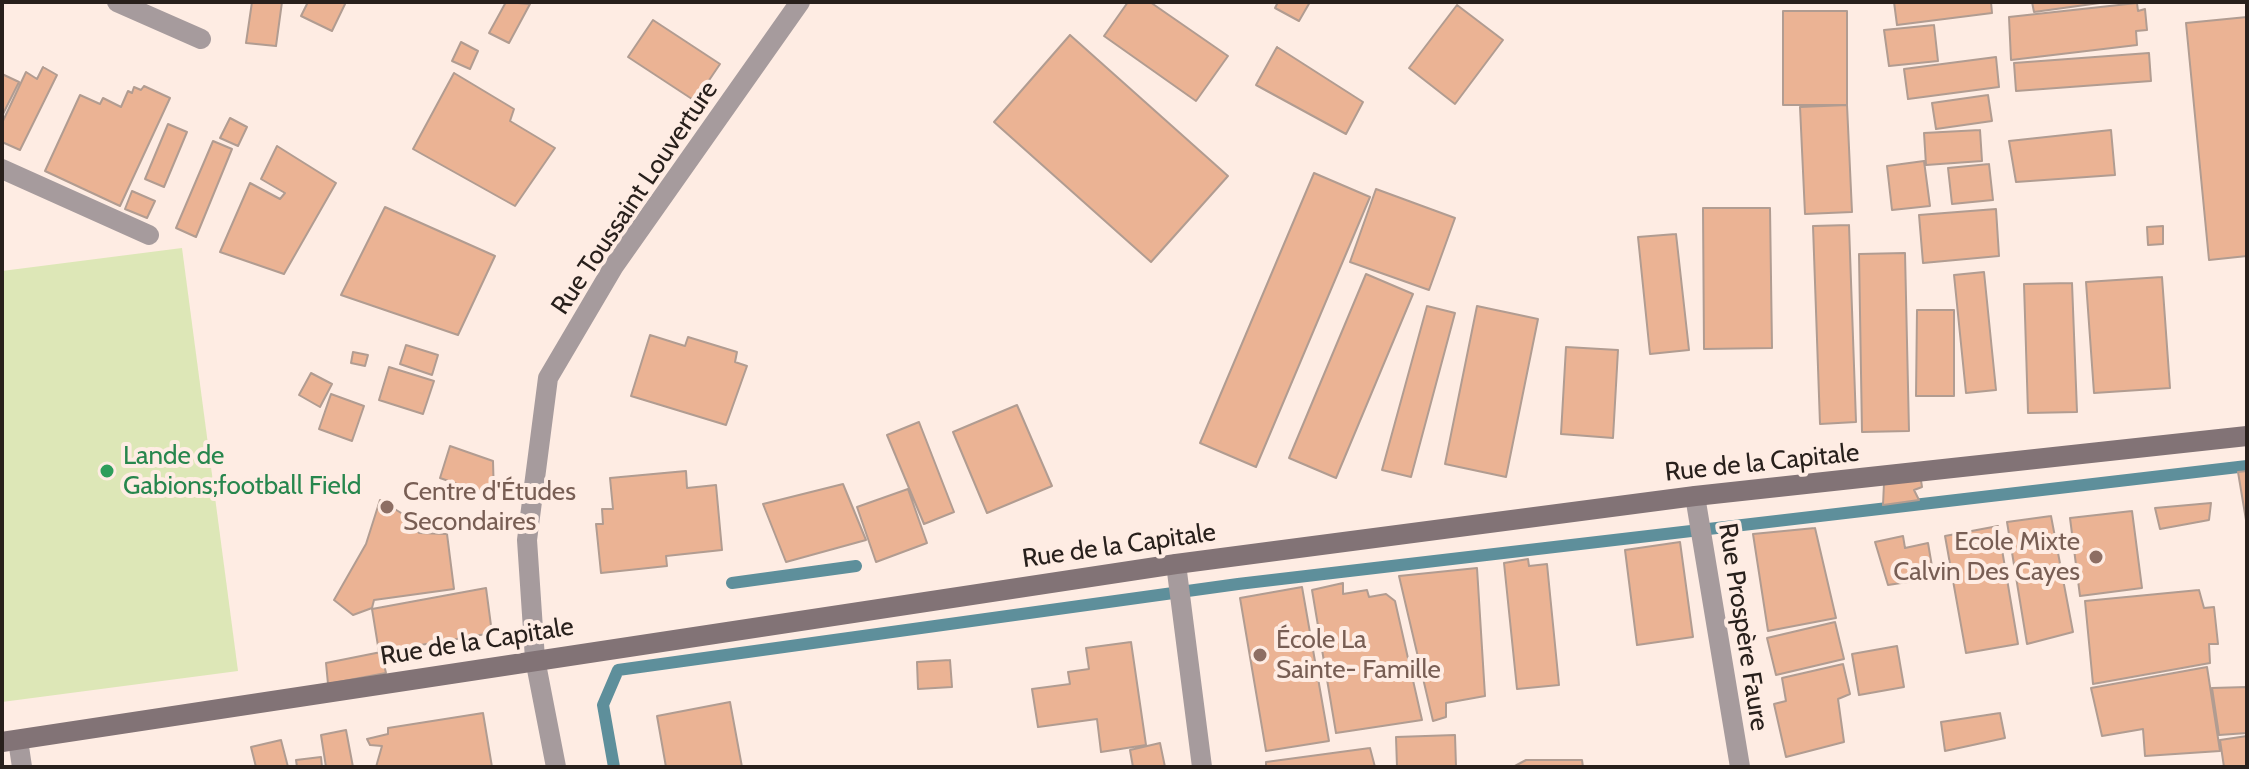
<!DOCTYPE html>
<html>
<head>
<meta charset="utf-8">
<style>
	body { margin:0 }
	#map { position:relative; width:2249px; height:769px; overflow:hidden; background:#feece3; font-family:Cabin,sans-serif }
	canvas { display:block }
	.frame { position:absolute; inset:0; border:4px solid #28201c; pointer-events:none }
</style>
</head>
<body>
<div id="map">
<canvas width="2249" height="769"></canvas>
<div class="frame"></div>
</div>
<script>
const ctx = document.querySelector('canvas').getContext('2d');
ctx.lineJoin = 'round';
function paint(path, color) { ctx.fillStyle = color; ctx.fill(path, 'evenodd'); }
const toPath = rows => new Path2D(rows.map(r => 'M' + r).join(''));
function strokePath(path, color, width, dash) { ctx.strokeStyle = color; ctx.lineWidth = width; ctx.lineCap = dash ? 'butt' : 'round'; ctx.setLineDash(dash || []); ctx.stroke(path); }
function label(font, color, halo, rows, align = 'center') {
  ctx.font = font + ' Cabin,sans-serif'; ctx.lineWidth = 8; ctx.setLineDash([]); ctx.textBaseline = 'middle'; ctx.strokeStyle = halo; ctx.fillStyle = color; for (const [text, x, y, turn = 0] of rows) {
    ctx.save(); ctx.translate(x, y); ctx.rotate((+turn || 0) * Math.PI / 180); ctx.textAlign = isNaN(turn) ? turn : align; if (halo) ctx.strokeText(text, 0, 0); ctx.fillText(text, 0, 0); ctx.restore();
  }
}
paint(toPath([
	[182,248,238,671,2,702,2,271]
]), '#dde7b7');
strokePath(toPath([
	[732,583,856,566],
	[614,767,603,705,618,670,1238,584,2247,466]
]), '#5e8f9b', 12);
const building = toPath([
	[252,2,282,2,276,46,246,43,252,2],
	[308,2,346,2,332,31,301,16,308,2],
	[506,2,530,4,509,43,489,33,506,2],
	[1128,2,1150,2,1228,56,1196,101,1104,36,1128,2],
	[1278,2,1310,2,1299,21,1275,8,1278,2],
	[1894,2,1991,2,1992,13,1897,25,1894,2],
	[2032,2,2107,2,2034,12,2032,2],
	[2137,3,2138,11,2145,9,2147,30,2136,31,2137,45,2011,60,2009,17,2137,3],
	[1457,5,1503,40,1455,104,1409,68,1457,5],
	[1783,11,1847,11,1847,105,1783,105,1783,11],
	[2247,17,2247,256,2209,260,2186,23,2247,17],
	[653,20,720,64,695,101,628,57,653,20],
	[1934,25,1938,61,1889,66,1884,30,1934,25],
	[1070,35,1228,176,1151,262,994,122,1070,35],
	[461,42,478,51,470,69,452,61,461,42],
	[1277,47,1363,102,1346,134,1256,85,1277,47],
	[2149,53,2151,81,2016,91,2014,63,2149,53],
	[1996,57,1999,87,1908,99,1904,69,1996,57],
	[43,67,57,75,20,150,2,142,2,123,26,72,37,79,43,67],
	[454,73,514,109,510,121,555,148,515,206,413,149,454,73],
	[2,74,19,82,2,116,2,74],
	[144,86,170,98,120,206,45,171,80,95,100,104,103,98,121,107,128,91,132,93,134,87,141,90,144,86],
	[1988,95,1992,121,1936,129,1932,103,1988,95],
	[1847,105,1852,212,1805,214,1800,107,1847,105],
	[230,118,247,127,238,146,220,138,230,118],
	[168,124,187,132,164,187,145,179,168,124],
	[1980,130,1982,161,1926,165,1924,133,1980,130],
	[2111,130,2115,175,2016,182,2009,141,2111,130],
	[213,141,232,149,196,237,176,228,213,141],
	[277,146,336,183,284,274,220,252,250,183,280,199,285,193,261,179,277,146],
	[1924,161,1930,206,1892,210,1887,166,1924,161],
	[1989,164,1993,200,1952,204,1948,168,1989,164],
	[1314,173,1370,197,1256,467,1200,443,1314,173],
	[1376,189,1455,218,1429,290,1350,262,1376,189],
	[132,191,155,201,147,218,125,209,132,191],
	[385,207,495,256,458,335,341,295,385,207],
	[1703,208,1770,208,1772,348,1704,349,1703,208],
	[1996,209,1999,256,1923,263,1919,215,1996,209],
	[1849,225,1856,422,1820,424,1813,226,1849,225],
	[2163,226,2163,244,2148,245,2147,227,2163,226],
	[1676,234,1689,350,1650,354,1638,237,1676,234],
	[1905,253,1909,431,1862,432,1859,254,1905,253],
	[1984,272,1996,390,1966,393,1954,275,1984,272],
	[1366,274,1413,294,1336,478,1289,458,1366,274],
	[2162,277,2170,388,2094,393,2086,282,2162,277],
	[2072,283,2077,412,2028,413,2024,284,2072,283],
	[1427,306,1455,313,1411,477,1382,470,1427,306],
	[1477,306,1538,319,1506,477,1445,464,1477,306],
	[1917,310,1954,310,1954,396,1916,396,1917,310],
	[650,335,685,346,688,337,737,352,735,362,747,366,726,425,631,396,650,335],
	[406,345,438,355,432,375,400,364,406,345],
	[1566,347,1618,350,1613,438,1561,434,1566,347],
	[353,352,368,355,365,366,351,363,353,352],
	[389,367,434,381,423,414,379,400,389,367],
	[311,373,332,384,320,407,299,395,311,373],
	[331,394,364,406,352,441,319,429,331,394],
	[1017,405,1052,486,987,513,953,432,1017,405],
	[919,422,954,512,924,524,887,435,919,422],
	[450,446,493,461,494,497,440,478,450,446],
	[686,471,687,488,716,485,722,550,666,556,667,566,601,573,596,524,603,524,602,509,613,509,610,478,686,471],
	[2247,471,2247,526,2238,472,2247,471],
	[1920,474,1922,487,1914,490,1919,500,1883,505,1884,483,1920,474],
	[843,484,866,540,786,562,763,504,843,484],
	[908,489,927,543,876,562,857,507,908,489],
	[380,500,406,516,419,533,447,534,454,589,374,600,372,608,353,615,334,600,366,544,380,500],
	[2211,503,2209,520,2160,529,2155,508,2211,503],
	[2132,511,2142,588,2080,596,2070,518,2132,511],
	[2051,516,2073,632,2027,644,2007,522,2051,516],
	[1998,526,2018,644,1966,653,1945,536,1998,526],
	[1815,528,1836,618,1768,631,1753,534,1815,528],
	[1903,536,1905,548,1928,543,1934,578,1888,585,1875,542,1903,536],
	[1680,542,1693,637,1637,645,1625,550,1680,542],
	[1528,559,1529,566,1547,564,1559,685,1517,689,1504,563,1528,559],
	[1477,568,1485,696,1446,703,1446,717,1433,721,1399,576,1477,568],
	[1343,583,1343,594,1367,590,1369,597,1386,594,1395,601,1422,720,1336,733,1312,590,1343,583],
	[1302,587,1329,741,1266,751,1240,598,1302,587],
	[486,588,492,633,379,652,372,609,486,588],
	[2199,590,2204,608,2214,607,2218,644,2209,644,2210,663,2093,684,2085,601,2199,590],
	[1835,622,1844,659,1776,675,1767,638,1835,622],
	[1131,642,1146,745,1101,752,1097,719,1038,727,1032,689,1070,684,1068,672,1089,669,1086,648,1131,642],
	[1897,646,1904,687,1859,695,1852,654,1897,646],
	[381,652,386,673,328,684,326,663,381,652],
	[950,660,952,687,918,689,917,662,950,660],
	[1843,664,1850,694,1838,699,1844,742,1786,757,1774,704,1786,701,1782,678,1843,664],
	[2207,667,2220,751,2145,756,2143,729,2102,736,2091,688,2207,667],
	[2247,687,2247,733,2219,735,2212,688,2247,687],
	[730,702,742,767,666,767,657,716,730,702],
	[483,713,492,767,376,767,382,746,370,745,367,739,388,734,388,728,483,713],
	[2000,713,2005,738,1945,751,1941,722,2000,713],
	[346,730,353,767,326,767,321,735,346,730],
	[1455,735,1456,767,1397,767,1396,737,1455,735],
	[2247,736,2247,766,2224,767,2220,740,2247,736],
	[281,740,288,767,256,767,251,747,281,740],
	[1160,743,1165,767,1133,767,1130,750,1160,743],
	[1370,748,1375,767,1266,767,1266,762,1370,748],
	[321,757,322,767,297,767,296,760,321,757],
	[1526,760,1582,760,1583,767,1513,767,1526,760]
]);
paint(building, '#ebb394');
strokePath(building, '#b19c91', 2);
strokePath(toPath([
	[117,2,201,39],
	[2,169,149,235],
	[1695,496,1740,767],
	[1176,564,1202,767],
	[18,740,22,767],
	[556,767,535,659,527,540,548,378,614,266,800,2]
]), '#a69b9d', 20);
strokePath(toPath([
	[2,742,1176,564,1695,496,2247,436]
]), '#827376', 20);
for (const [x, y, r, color] of [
	[107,471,8,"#2e9e5b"],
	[387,507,8,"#8d6e63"],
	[2096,557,8,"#8d6e63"],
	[1260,655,8,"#8d6e63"]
]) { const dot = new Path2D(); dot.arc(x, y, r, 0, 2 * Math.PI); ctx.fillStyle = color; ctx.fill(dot); strokePath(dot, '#feece3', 3); }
label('26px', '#28201c', '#feece3', [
	["Rue Toussaint Louverture",635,198,-56],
	["Rue de la Capitale",1762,463,-6],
	["Rue de la Capitale",1119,546,-8],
	["Rue Prospère Faure",1743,627,81],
	["Rue de la Capitale",477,642,-9]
]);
label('26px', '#27864d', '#feece3', [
	["Lande de",123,456],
	["Gabions;football Field",123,486]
], 'left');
label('26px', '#785e54', '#feece3', [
	["Centre d'Études",403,492],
	["Secondaires",403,522],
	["Ecole Mixte",2080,542,"right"],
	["Calvin Des Cayes",2080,572,"right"],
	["École La",1276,640],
	["Sainte- Famille",1276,670]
], 'left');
</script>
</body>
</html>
